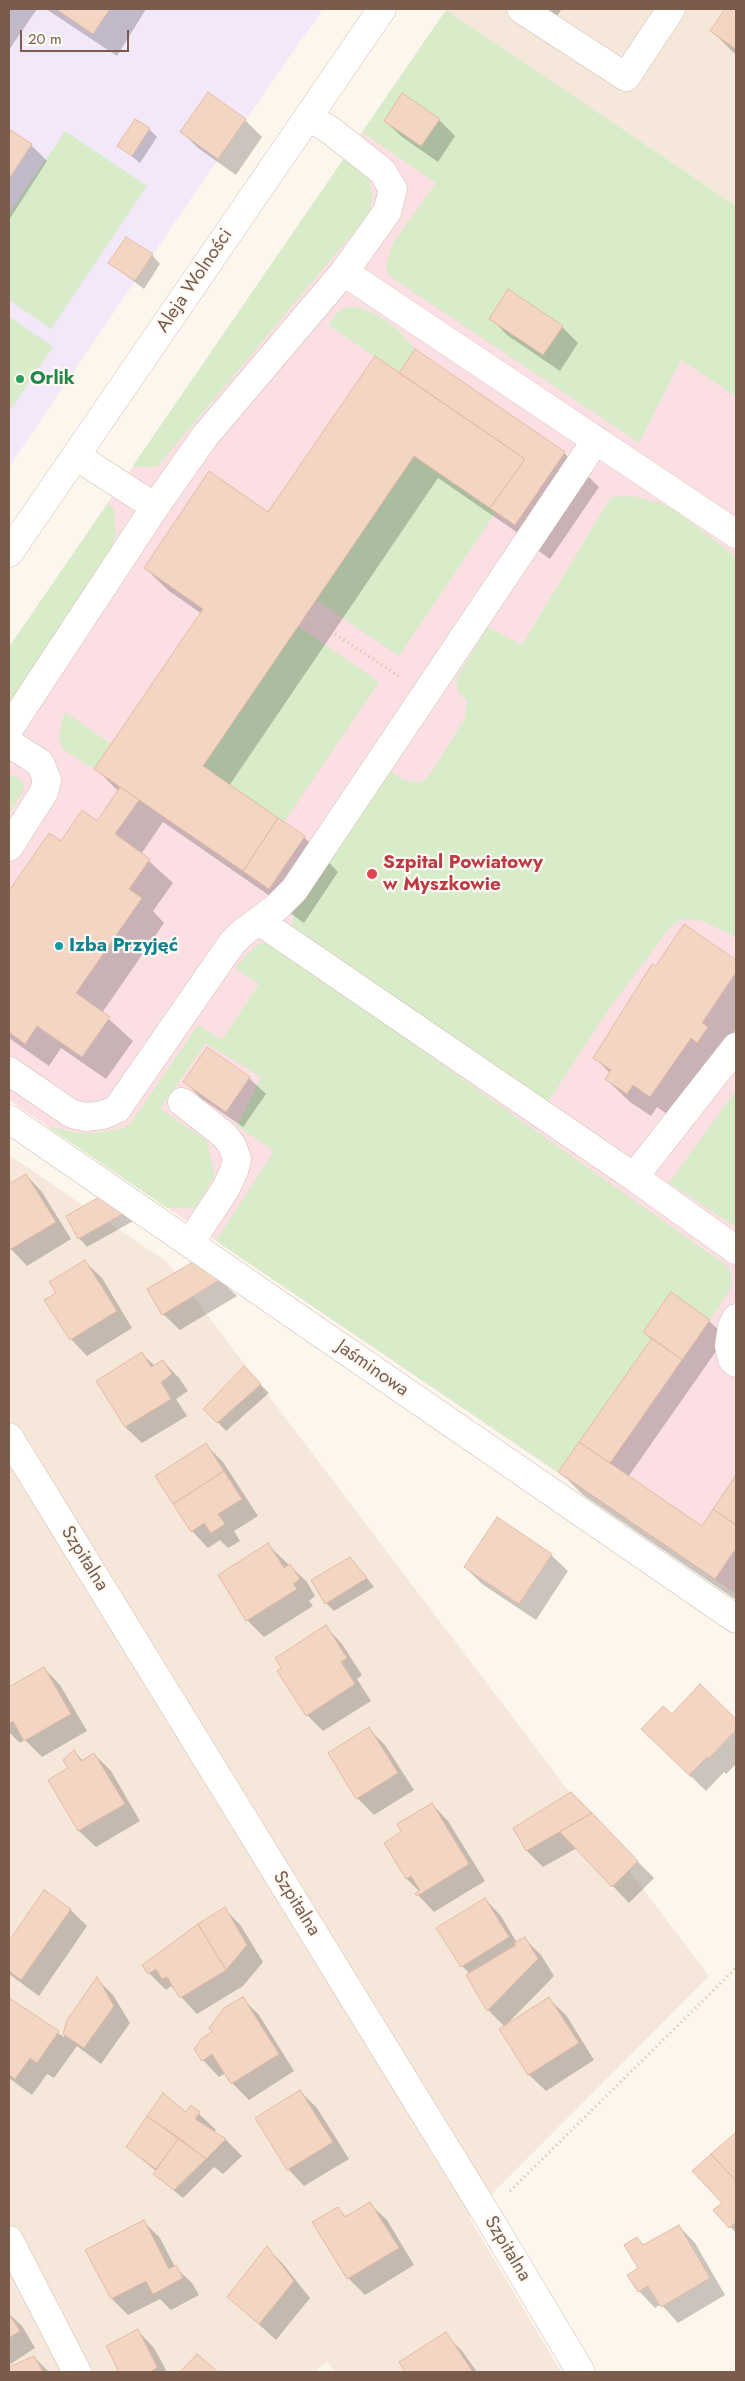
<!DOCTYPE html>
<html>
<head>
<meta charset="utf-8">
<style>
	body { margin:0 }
	#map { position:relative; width:745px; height:2381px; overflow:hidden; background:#fdf6ec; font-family:Jost,sans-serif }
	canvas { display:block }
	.frame { position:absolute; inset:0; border:10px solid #7a5c4d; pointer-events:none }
	.scale { position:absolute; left:20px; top:30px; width:109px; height:22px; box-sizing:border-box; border:2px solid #7a5c4d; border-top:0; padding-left:6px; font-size:15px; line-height:18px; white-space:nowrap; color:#7a5c4d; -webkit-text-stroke:4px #fffaf3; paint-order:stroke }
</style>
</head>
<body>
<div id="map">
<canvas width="745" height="2381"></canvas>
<div class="frame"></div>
<div class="scale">20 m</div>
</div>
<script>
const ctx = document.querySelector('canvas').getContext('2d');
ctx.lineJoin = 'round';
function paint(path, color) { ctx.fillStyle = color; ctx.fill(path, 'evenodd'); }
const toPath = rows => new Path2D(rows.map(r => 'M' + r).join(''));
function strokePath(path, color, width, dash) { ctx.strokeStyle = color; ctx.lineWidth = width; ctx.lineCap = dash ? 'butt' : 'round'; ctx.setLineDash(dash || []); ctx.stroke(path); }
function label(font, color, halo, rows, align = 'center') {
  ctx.font = font + ' Jost,sans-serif'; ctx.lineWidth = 4.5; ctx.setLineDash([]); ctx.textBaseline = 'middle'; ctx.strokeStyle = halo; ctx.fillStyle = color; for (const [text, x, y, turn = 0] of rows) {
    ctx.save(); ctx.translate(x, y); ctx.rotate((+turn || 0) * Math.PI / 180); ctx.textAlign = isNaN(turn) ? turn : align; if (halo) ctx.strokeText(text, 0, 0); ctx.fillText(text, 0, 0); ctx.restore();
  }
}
paint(toPath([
	[447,9,736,9,736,206,446,10],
	[9,1155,167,1262,709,1976,469,2217,561,2372,335,2372,327,2361,315,2372,9,2372]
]), '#f5e8da');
paint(toPath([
	[9,9,323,9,246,119,208,92,180,132,218,159,153,254,126,237,108,263,135,281,9,467]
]), '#f3e8fa');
paint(toPath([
	[446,10,736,206,736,1594,9,1100,9,647]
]), '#fbdfe3');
paint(toPath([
	[446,10,736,206,736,396,681,360,639,443,394,279,387,271,387,263,393,243,436,183,362,132],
	[65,131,147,186,51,329,9,300,9,214],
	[347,154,361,168,369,180,372,197,369,214,157,467,132,467],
	[349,307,362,308,381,317,398,330,415,349,399,373,328,325,338,312],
	[9,316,53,347,9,412],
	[414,456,496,512,399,656,316,600],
	[633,496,660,503,676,511,736,557,736,937,703,921,683,919,671,926,609,1009,546,1105,295,933,292,924,294,912,390,770,403,780,421,783,431,773,465,718,467,700,458,693,456,679,488,627,522,645,611,497],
	[108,503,114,510,116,532,111,550,9,704,9,647],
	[298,626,379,682,284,822,203,766],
	[65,712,111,744,94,769,63,749,59,738,61,725],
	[10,775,18,777,23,782,24,789,9,814],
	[263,943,273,945,727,1266,732,1275,732,1286,710,1320,671,1292,643,1332,652,1338,558,1472,216,1241,274,1151,237,1126,261,1077,206,1043,160,1109,207,1141,215,1175,195,1208,167,1208,47,1126,78,1133,97,1133,125,1128,133,1120,198,1025,222,1040,259,984,235,968,254,947],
	[736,1090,736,1227,669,1183]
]), '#d8ecc9');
paint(toPath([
	[9,9,37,9,9,50],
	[46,9,146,9,117,56],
	[546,9,562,9,557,16],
	[726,9,736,9,736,55,712,31],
	[208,94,245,120,262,137,236,175,198,148,182,132],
	[439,120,455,136,438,162,402,137,385,121],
	[149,129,157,137,140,163,119,146],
	[9,130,31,145,47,161,9,220],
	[152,255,160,264,144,289,110,263],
	[491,318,562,327,578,343,560,371,507,335],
	[400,375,564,453,599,487,550,559,526,542,515,531,438,478,229,786,304,837,338,872,304,923,279,905,267,894,163,822,141,854,173,883,153,911,164,923,102,1013,133,1041,106,1079,61,1048,49,1066,9,1038,9,894,50,834,61,842,97,823,119,792,96,769,202,614,169,591,145,568,269,514],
	[685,926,736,962,736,1029,674,1119,657,1107,651,1116,630,1102,606,1079,610,1073,594,1057],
	[249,1078,266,1094,243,1127,201,1098,185,1082],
	[26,1175,42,1192,71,1239,27,1266,9,1247,9,1186],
	[103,1197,135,1220,87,1247,79,1238],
	[85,1262,102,1278,132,1328,87,1356,71,1339,58,1293],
	[195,1262,220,1280,237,1296,180,1330,163,1314],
	[709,1321,726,1337,628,1477,702,1527,736,1477,736,1600,583,1495,560,1472,652,1340,644,1332],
	[142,1354,155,1366,163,1361,179,1378,188,1391,176,1399,187,1416,142,1443,125,1427],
	[244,1368,269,1393,226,1431,205,1409],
	[206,1445,223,1462,258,1516,234,1531,240,1541,228,1548,220,1540,208,1548,192,1531],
	[268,1545,307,1582,315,1596,309,1601,313,1606,264,1637,247,1620],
	[551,1555,568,1571,536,1620,482,1584,465,1567],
	[358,1567,374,1587,334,1611,326,1603],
	[326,1627,342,1644,362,1675,357,1679,371,1701,323,1731,307,1715],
	[44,1668,60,1685,87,1731,42,1757,25,1740,20,1743,9,1732,9,1689],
	[701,1686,736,1721,736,1764,726,1774,724,1772,706,1791,659,1745,672,1716],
	[369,1729,385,1745,414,1790,374,1815,357,1798],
	[74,1751,83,1761,94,1754,111,1771,140,1821,96,1847,79,1831,50,1780,70,1769],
	[571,1794,654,1878,629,1903,577,1848,543,1867,527,1851,514,1828],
	[432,1804,448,1821,485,1881,434,1912,418,1895,420,1892,407,1879,385,1843,403,1832],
	[44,1892,70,1909,87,1926,39,1996,9,1974,9,1943],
	[485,1899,501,1916,517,1943,524,1938,541,1955,554,1976,507,2024,549,1999,566,2015,594,2060,546,2091,529,2075,500,2029,505,2027,488,2010,467,1976,470,1974,462,1966],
	[225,1909,241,1926,263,1962,243,1986,197,2014,171,1986,166,1990,149,1973],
	[97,1979,113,1995,130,2023,101,2064,77,2046,54,2078,47,2074,32,2095,9,2078,9,2001,64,2037,68,2020],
	[242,1998,259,2015,294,2071,249,2100,232,2083,226,2073,219,2077,203,2060,214,2032],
	[300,2091,317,2108,349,2159,304,2186,288,2169],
	[192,2107,216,2130,214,2132,226,2140,242,2156,223,2174,214,2167,183,2198,154,2174,156,2171,127,2147,186,2114],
	[735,2134,736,2136,736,2233,715,2211,723,2203],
	[370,2204,387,2220,414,2265,365,2295,348,2278,314,2222,338,2208,347,2218],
	[144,2222,160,2238,175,2267,192,2283,199,2295,171,2310,160,2299,128,2315,112,2299,86,2251],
	[679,2226,695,2243,725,2295,678,2323,661,2304,655,2308,639,2291,640,2268,636,2238,644,2246],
	[267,2248,283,2264,310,2298,276,2340,229,2297],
	[9,2314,22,2326,35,2348,9,2365],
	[138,2331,154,2348,167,2372,121,2372,108,2347],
	[445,2334,462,2351,477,2372,407,2372,400,2362],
	[34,2357,49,2372,9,2372,9,2370]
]), '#0003');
const building = toPath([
	[56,9,110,9,93,34,56,9],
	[725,9,736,9,736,49,710,31,725,9],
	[208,92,246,119,218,159,180,132,208,92],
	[402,93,440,119,421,146,384,121,402,93],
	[135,119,150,128,132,156,117,146,135,119],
	[9,129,32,144,9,179,9,129],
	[126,237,153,254,135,281,108,263,126,237],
	[508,289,563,326,543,355,489,319,508,289],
	[415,349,565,452,515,525,490,508,525,459,399,373,415,349],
	[375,356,525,459,490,508,414,456,203,766,278,818,243,871,94,769,203,609,144,568,209,471,268,512,375,356],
	[120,787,139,800,115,834,150,859,129,889,142,898,76,993,110,1017,82,1057,37,1026,25,1044,9,1032,9,891,49,833,61,841,82,810,97,821,120,787],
	[278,818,305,836,269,889,243,871,278,818],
	[684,924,736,960,736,972,702,1023,708,1027,697,1043,691,1038,650,1097,633,1085,627,1094,605,1079,611,1070,593,1058,652,964,656,966,684,924],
	[207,1047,250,1077,226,1112,183,1082,207,1047],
	[26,1174,56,1222,9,1250,9,1184,26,1174],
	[103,1195,128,1211,78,1239,66,1216,103,1195],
	[85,1260,117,1311,70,1340,44,1300,56,1293,49,1282,85,1260],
	[195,1261,221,1279,162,1315,147,1289,195,1261],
	[671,1292,710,1320,682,1360,643,1332,671,1292],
	[652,1338,682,1360,610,1463,579,1442,652,1338],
	[142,1352,151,1367,163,1360,172,1374,161,1382,171,1399,125,1427,96,1381,142,1352],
	[244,1366,261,1384,217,1423,203,1409,244,1366],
	[579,1442,702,1526,713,1509,736,1525,736,1548,715,1579,558,1472,579,1442],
	[206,1443,224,1471,173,1504,155,1476,206,1443],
	[224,1471,242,1499,218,1514,225,1524,211,1533,204,1523,191,1532,173,1504,224,1471],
	[736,1475,736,1525,713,1509,736,1475],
	[497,1517,552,1554,519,1604,464,1567,497,1517],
	[268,1543,284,1568,290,1564,300,1579,293,1584,297,1589,246,1621,218,1575,268,1543],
	[350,1557,367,1578,325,1604,311,1580,350,1557],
	[326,1625,347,1658,341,1662,355,1684,306,1716,277,1671,281,1668,275,1658,326,1625],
	[44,1667,71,1714,24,1741,13,1721,9,1724,9,1687,44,1667],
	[700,1684,736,1719,736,1730,709,1758,707,1757,690,1774,691,1777,641,1729,663,1706,672,1714,700,1684],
	[369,1727,398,1773,356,1799,328,1753,369,1727],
	[74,1750,81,1761,94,1753,125,1804,78,1831,48,1780,68,1768,63,1760,74,1750],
	[571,1792,592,1813,526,1851,513,1828,571,1792],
	[432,1803,469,1864,417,1896,415,1894,420,1890,411,1876,406,1879,384,1843,401,1832,397,1824,432,1803],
	[592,1813,638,1861,612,1887,560,1832,592,1813],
	[44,1890,71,1909,21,1980,9,1971,9,1941,44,1890],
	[485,1898,509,1937,461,1967,436,1928,485,1898],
	[225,1907,247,1945,226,1970,198,1924,225,1907],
	[198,1924,226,1970,180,1998,167,1977,162,1979,156,1969,148,1974,142,1965,198,1924],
	[525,1937,538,1959,487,2011,466,1975,516,1945,514,1943,525,1937],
	[97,1977,114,2006,84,2048,63,2034,67,2020,97,1977],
	[243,1997,279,2054,231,2084,212,2054,202,2061,194,2049,202,2038,212,2032,209,2028,224,2008,243,1997],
	[549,1997,579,2043,528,2075,499,2029,549,1997],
	[9,1998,59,2031,37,2063,30,2058,15,2079,9,2075,9,1998],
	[300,2090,333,2142,287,2170,255,2118,300,2090],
	[163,2093,186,2112,191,2105,200,2112,195,2119,226,2139,206,2159,147,2116,163,2093],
	[147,2116,179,2138,156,2169,126,2147,147,2116],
	[735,2133,736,2134,736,2181,711,2154,735,2133],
	[179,2138,206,2159,174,2190,153,2174,179,2138],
	[711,2154,736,2181,736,2222,729,2228,713,2210,722,2203,692,2171,711,2154],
	[370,2202,399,2248,347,2279,312,2222,338,2207,345,2217,370,2202],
	[144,2220,169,2269,176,2265,183,2278,153,2294,146,2281,111,2299,85,2250,144,2220],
	[679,2225,710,2278,661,2307,648,2286,638,2292,627,2275,638,2268,624,2245,637,2237,643,2245,679,2225],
	[267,2246,294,2281,259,2324,227,2297,267,2246],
	[9,2314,20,2331,9,2338,9,2314],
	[138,2329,157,2367,151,2372,119,2372,106,2346,138,2329],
	[446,2332,473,2372,405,2372,399,2362,446,2332],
	[197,2354,218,2372,180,2372,197,2354],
	[34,2356,43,2372,9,2372,9,2367,34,2356]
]);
paint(building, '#f3d5c3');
strokePath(building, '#e6bba3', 1);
const minor = toPath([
	[521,9,626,77,671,9],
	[308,117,330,130,382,171,393,189,387,212,344,272],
	[76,456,155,507],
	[9,553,382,9],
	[9,729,155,507,205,436,344,272,736,534],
	[9,743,40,763,47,780,44,792,9,847],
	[259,921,634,1177],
	[736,1047,634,1177,736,1250],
	[9,1071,72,1114,86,1117,103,1115,117,1109,232,943,241,934,277,907,294,890,596,440],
	[182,1102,223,1134,232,1145,237,1159,234,1171,226,1188,190,1243],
	[9,1119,736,1619],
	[736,1318,732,1327,729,1346,732,1359,736,1363],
	[9,1437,487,2215,581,2372],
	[9,2240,77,2372]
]);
strokePath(minor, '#d1beb0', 29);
strokePath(toPath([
	[306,615,400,677],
	[510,2191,736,1968]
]), '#d9b8a5', 3, [1, 4]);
strokePath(minor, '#fff', 28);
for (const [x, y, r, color] of [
	[20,379,5,"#2e9e5b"],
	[372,874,6,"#e0444e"],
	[59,946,5,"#0f9aa8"]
]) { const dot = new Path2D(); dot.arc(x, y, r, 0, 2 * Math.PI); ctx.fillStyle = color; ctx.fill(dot); strokePath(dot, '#fffaf3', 2); }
label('19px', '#7a5c4d', '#fffaf3', [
	["Aleja Wolności",195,281,-56],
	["Jaśminowa",372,1369,35],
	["Szpitalna",84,1559,58],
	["Szpitalna",296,1904,58],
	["Szpitalna",507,2249,59]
]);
label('bold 19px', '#27864d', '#fffaf3', [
	["Orlik",30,379]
], 'left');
label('bold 19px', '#be3a42', '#fffaf3', [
	["Szpital Powiatowy",383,863],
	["w Myszkowie",383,885]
], 'left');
label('bold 19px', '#0d838f', '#fffaf3', [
	["Izba Przyjęć",69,946]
], 'left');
</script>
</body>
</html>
